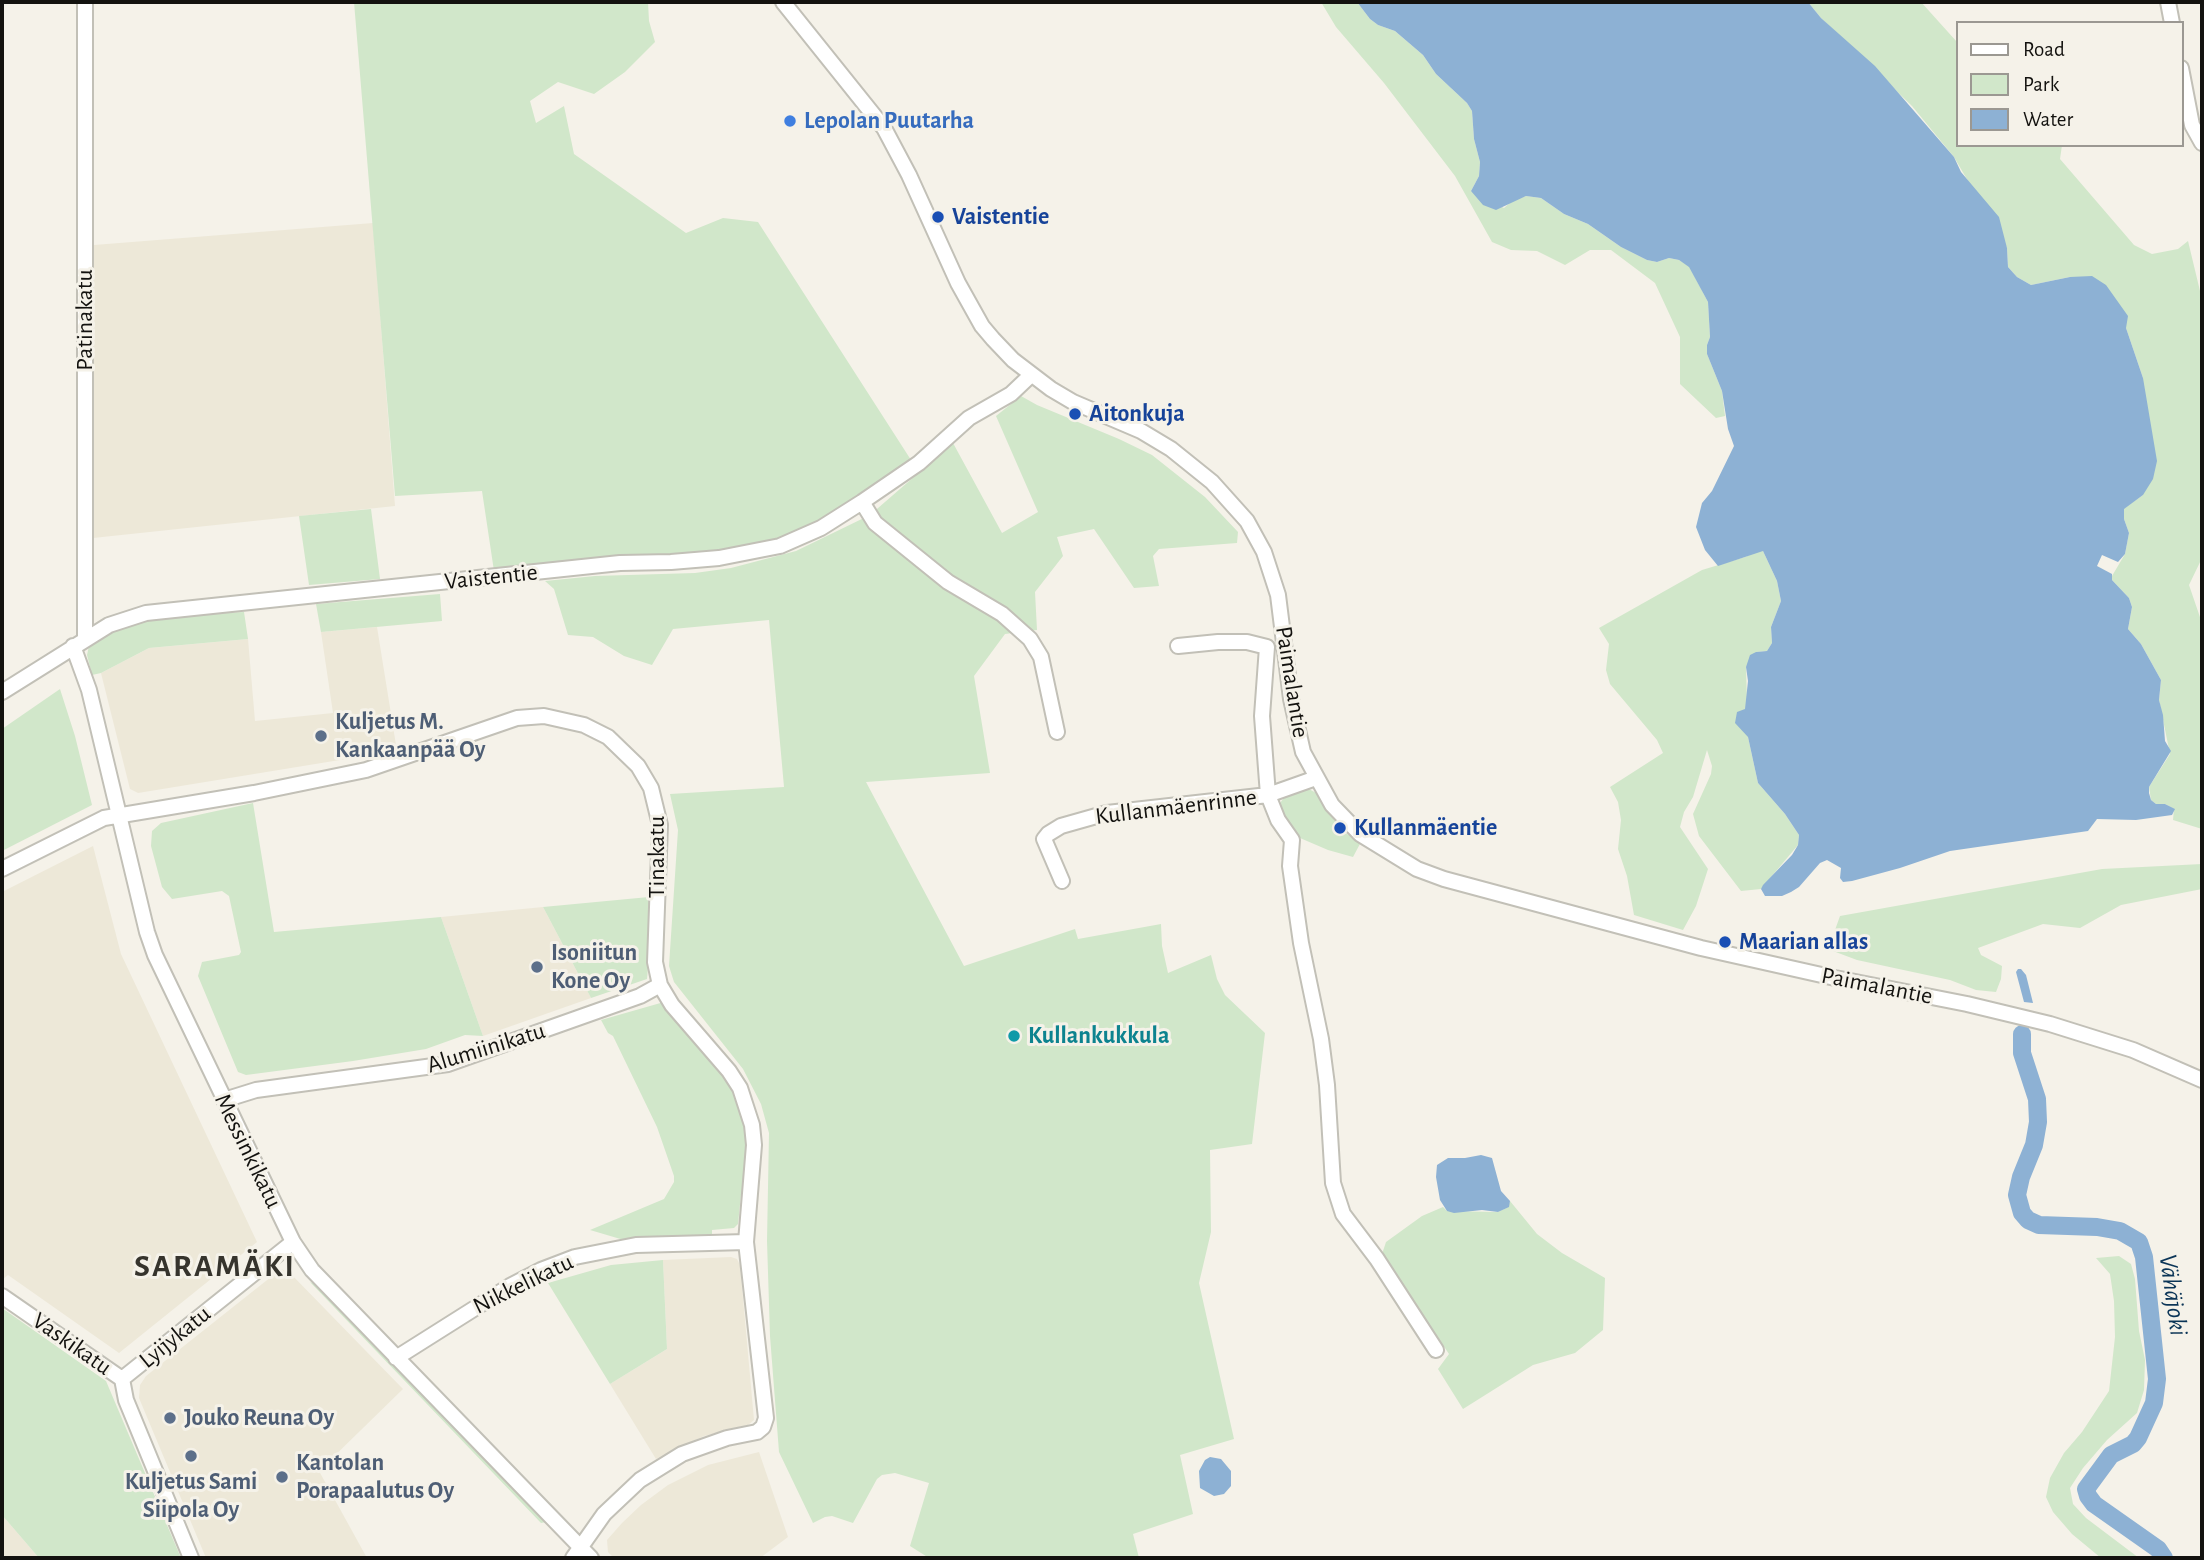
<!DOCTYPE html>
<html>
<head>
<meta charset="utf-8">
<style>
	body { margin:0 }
	#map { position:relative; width:2204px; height:1560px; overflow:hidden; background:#f5f2e9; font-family:"Alegreya Sans",sans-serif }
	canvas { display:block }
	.frame { position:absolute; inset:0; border:4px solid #13120f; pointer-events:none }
	.legend { position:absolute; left:1956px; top:21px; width:228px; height:126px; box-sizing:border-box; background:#f5f2e9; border:2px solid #9b9892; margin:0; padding:9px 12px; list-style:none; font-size:21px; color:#13120f }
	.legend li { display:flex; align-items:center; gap:14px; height:35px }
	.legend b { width:35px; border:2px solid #9b9892 }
</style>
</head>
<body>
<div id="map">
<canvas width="2204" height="1560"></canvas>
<div class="frame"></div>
<ul class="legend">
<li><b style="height:9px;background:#fff"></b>Road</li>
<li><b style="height:19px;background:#d1e7ca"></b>Park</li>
<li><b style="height:19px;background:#8db1d4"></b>Water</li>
</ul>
</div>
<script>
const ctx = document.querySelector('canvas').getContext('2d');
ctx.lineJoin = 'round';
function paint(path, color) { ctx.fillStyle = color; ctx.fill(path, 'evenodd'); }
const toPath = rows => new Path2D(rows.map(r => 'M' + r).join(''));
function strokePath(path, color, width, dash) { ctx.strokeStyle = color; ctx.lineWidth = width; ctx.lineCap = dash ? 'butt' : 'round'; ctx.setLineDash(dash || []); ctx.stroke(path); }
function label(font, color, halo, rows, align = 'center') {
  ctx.font = font + ' "Alegreya Sans",sans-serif'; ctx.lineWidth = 6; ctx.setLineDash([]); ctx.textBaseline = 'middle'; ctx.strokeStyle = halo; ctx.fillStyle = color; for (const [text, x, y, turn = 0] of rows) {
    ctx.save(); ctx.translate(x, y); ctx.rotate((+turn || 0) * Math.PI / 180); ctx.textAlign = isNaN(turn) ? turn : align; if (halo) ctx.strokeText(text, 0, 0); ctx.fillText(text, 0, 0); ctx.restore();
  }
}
paint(toPath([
	[373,223,395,506,93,538,94,245],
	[377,627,396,745,352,758,138,793,130,789,101,673,149,648,248,639,255,721,333,713,321,632],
	[93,846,121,954,257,1242,119,1353,8,1275,2,1280,2,892],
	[543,907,591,998,483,1036,441,917],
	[731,1257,737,1259,740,1265,754,1420,748,1425,704,1436,656,1459,610,1384,667,1349,663,1260],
	[281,1269,289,1272,403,1389,319,1471,367,1558,206,1558,139,1398,140,1385,146,1376],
	[759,1452,788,1537,760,1558,614,1558,608,1552,607,1540,622,1523,641,1505,668,1485,708,1465],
	[2,1515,39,1558,2,1558]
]), '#ede8d8');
paint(toPath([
	[354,2,648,2,649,21,655,42,625,72,594,94,558,82,530,101,536,123,564,106,574,154,686,233,723,218,758,222,911,460,808,528,752,547,696,555,494,571,482,491,395,496],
	[1321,2,1357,2,1370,19,1378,25,1395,31,1423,55,1436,74,1467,103,1472,111,1474,139,1480,162,1479,176,1471,191,1504,208,1512,201,1526,196,1541,198,1564,214,1588,224,1621,247,1647,260,1657,262,1669,258,1679,260,1689,266,1708,302,1710,337,1707,345,1707,354,1722,391,1725,416,1716,418,1680,384,1680,337,1655,283,1611,250,1590,250,1565,265,1537,251,1511,250,1492,242,1455,176,1384,83,1336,27],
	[1808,2,1921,2,1957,42,1957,145,2062,145,2060,159,2134,245,2152,254,2178,249,2188,241,2200,291,2202,291,2202,558,2189,585,2202,623,2202,829,2173,820,2174,809,2165,804,2156,804,2151,800,2149,787,2170,754,2159,700,2161,680,2141,644,2128,629,2132,607,2129,598,2112,580,2112,576,2125,554,2129,533,2124,519,2124,508,2143,495,2143,378,2126,328,2070,277,2031,285,2017,277,2008,267,2007,248,1954,157,1912,106,1821,18],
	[1021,396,1037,405,1119,439,1152,455,1205,497,1238,532,1237,543,1159,549,1153,556,1159,586,1134,588,1094,529,1057,537,1063,556,1035,592,1037,630,1005,634,974,676,990,773,866,782,964,966,1075,929,1078,939,1161,924,1162,946,1168,973,1211,955,1217,979,1225,995,1265,1033,1252,1144,1210,1150,1211,1232,1199,1283,1234,1439,1180,1455,1193,1514,1133,1534,1139,1558,929,1558,910,1546,929,1483,895,1473,882,1475,877,1479,853,1523,832,1516,825,1517,813,1523,779,1452,770,1336,767,1241,769,1133,761,1104,743,1069,674,982,669,966,678,830,670,794,784,787,769,620,673,629,652,665,624,656,593,637,568,635,554,589,545,581,595,576,695,573,731,568,796,551,870,515,953,443,1002,533,1038,512,996,416],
	[371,509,380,579,309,585,299,516],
	[1758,551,1763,551,1777,581,1781,601,1771,627,1772,643,1767,651,1756,652,1746,667,1748,737,1758,783,1785,814,1799,835,1798,845,1761,889,1741,891,1699,836,1693,814,1711,774,1712,766,1707,750,1693,797,1684,812,1680,827,1708,869,1696,906,1683,930,1634,915,1627,876,1618,849,1621,820,1618,802,1610,787,1663,753,1657,740,1610,684,1606,670,1609,644,1599,628,1702,570,1745,557],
	[440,594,442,621,321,632,316,604],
	[244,612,248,639,149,648,101,673,92,675,87,655,89,646,94,639,121,625,167,615],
	[60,689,75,736,92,805,2,851,2,729],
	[1307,788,1320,795,1339,826,1347,834,1361,842,1353,857,1328,850,1300,838,1290,830,1279,809,1280,803,1284,798,1295,791],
	[253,803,274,932,441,917,483,1036,465,1035,426,1049,353,1061,246,1075,238,1072,198,976,202,962,239,955,241,952,229,896,222,891,172,899,162,887,151,846,152,831,161,823],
	[2202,864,2202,889,2121,905,2080,928,2043,924,1978,948,1981,955,2002,966,2001,979,1996,992,1976,990,1950,980,1857,960,1833,951,1835,930,1840,916,2102,869],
	[649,897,653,913,647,979,591,998,543,907],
	[664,1002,735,1088,749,1136,745,1194,741,1195,738,1224,734,1228,712,1230,712,1238,634,1243,590,1230,664,1199,674,1182,674,1176,657,1127,613,1036,608,1033,601,1020],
	[1510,1201,1537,1234,1562,1253,1605,1278,1603,1330,1575,1353,1533,1365,1463,1409,1438,1369,1449,1354,1382,1254,1386,1242,1422,1216,1443,1207,1447,1211,1498,1212,1508,1207],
	[2119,1256,2131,1264,2135,1279,2139,1331,2145,1360,2144,1390,2137,1413,2107,1440,2083,1468,2070,1488,2073,1504,2086,1518,2139,1558,2101,1558,2072,1534,2053,1512,2046,1497,2050,1478,2064,1453,2082,1432,2109,1391,2115,1337,2114,1301,2110,1274,2096,1258],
	[663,1260,667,1349,610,1384,548,1283,611,1265],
	[310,1282,319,1286,546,1522,541,1523],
	[2,1308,106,1381,181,1558,39,1558,2,1515]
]), '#d1e7ca');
paint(toPath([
	[1357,2,1808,2,1821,18,1875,66,1954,157,1961,172,1999,217,2007,248,2008,267,2017,277,2031,285,2070,277,2092,276,2106,285,2128,316,2126,328,2143,378,2157,461,2153,479,2143,495,2124,509,2124,519,2129,533,2125,554,2118,562,2102,555,2097,566,2112,574,2112,580,2129,598,2132,607,2128,629,2141,644,2161,680,2159,700,2163,715,2165,741,2171,751,2149,787,2149,793,2151,800,2156,804,2165,804,2175,809,2172,815,2136,820,2097,819,2088,831,1950,851,1900,868,1852,881,1843,882,1840,878,1841,868,1827,860,1820,863,1799,887,1791,892,1782,896,1765,896,1761,889,1763,885,1792,855,1798,845,1799,835,1785,814,1758,783,1748,737,1735,723,1737,712,1745,709,1748,681,1746,667,1750,655,1756,652,1767,651,1772,643,1771,627,1781,601,1777,581,1763,551,1718,566,1705,550,1696,527,1702,503,1712,491,1734,446,1728,429,1722,391,1707,354,1707,345,1710,337,1708,302,1689,267,1679,260,1669,258,1657,262,1647,260,1621,247,1588,224,1564,214,1541,198,1526,196,1496,210,1483,205,1471,191,1479,176,1480,162,1474,139,1472,111,1467,103,1436,74,1423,55,1395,31,1378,25,1370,19],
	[2018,969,2021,969,2026,975,2033,1003,2024,1002,2016,972],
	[1481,1155,1492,1158,1501,1191,1510,1201,1509,1207,1498,1212,1482,1210,1454,1213,1447,1211,1440,1200,1436,1177,1437,1165,1448,1158,1465,1158],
	[1210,1457,1221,1459,1231,1471,1231,1486,1224,1494,1214,1496,1200,1488,1199,1471,1205,1460]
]), '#8db1d4');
strokePath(toPath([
	[2022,1034,2022,1053,2037,1099,2038,1122,2034,1145,2021,1177,2017,1195,2022,1213,2028,1220,2039,1225,2097,1227,2120,1231,2139,1242,2144,1257,2157,1379,2154,1403,2138,1438,2133,1444,2111,1455,2086,1489,2088,1496,2094,1504,2158,1549,2164,1558]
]), '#8db1d4', 18);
const minor = toPath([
	[85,2,85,638],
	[783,2,884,128,909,175,958,283,982,326,993,339,1013,360,1051,389,1073,402,1141,431,1171,449,1212,482,1247,521,1264,552,1278,595,1291,699,1303,752,1332,805,1360,834,1417,869,1444,879,1701,948,1835,978,1967,1004,2050,1024,2133,1050,2202,1080],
	[2168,2,2172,23],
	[2181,68,2192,125,2202,143],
	[862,502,875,523,948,582,1002,614,1030,639,1041,657,1057,732],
	[73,646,89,690,147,932,155,955,293,1242,312,1270,591,1558],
	[1178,646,1218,642,1247,642,1267,647,1262,716,1268,795,1278,820,1292,840,1290,866,1301,943,1321,1039,1327,1085,1333,1183,1343,1214,1377,1259,1436,1350],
	[2,692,109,625,146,613,620,563,671,562,719,558,780,546,821,528,862,502,919,463,969,418,1011,394,1031,375],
	[2,869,104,818,254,793,366,770,517,718,544,716,584,725,608,737,638,766,651,788,660,825,655,962,660,985,672,1005,729,1071,740,1088,752,1125,754,1145,746,1242,766,1418,763,1427,757,1432,727,1438,682,1454,640,1480,604,1514,573,1558],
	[1062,881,1044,839,1048,834,1061,826,1107,813,1268,795,1316,778],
	[224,1100,256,1090,448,1064,640,996,660,985],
	[2,1296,122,1379,126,1400,191,1558],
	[396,1358,510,1286,541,1270,575,1257,636,1245,746,1242],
	[122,1379,293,1242]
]);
strokePath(minor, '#c2c0b7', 18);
strokePath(minor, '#fff', 14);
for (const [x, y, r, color] of [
	[790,121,7,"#3f7fe0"],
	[938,217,7,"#1a4fb4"],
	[1075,414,7,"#1a4fb4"],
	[321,736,7,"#5c6f8a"],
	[1340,828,7,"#1a4fb4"],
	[1725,942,7,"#1a4fb4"],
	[537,967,7,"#5c6f8a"],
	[1014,1036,7,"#0f9aa8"],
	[170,1418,7,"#5c6f8a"],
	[191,1456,7,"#5c6f8a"],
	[282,1477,7,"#5c6f8a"]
]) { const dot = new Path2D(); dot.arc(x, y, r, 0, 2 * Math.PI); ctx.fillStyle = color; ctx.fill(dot); strokePath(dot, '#f5f2e9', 2.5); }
label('bold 24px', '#366cbe', '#f5f2e9', [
	["Lepolan Puutarha",804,121]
], 'left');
label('bold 24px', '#164399', '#f5f2e9', [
	["Vaistentie",952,217],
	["Aitonkuja",1089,414],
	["Kullanmäentie",1354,828],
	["Maarian allas",1739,942]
], 'left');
label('24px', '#13120f', '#f5f2e9', [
	["Patinakatu",85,320,-90],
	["Vaistentie",491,577,-6],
	["Paimalantie",1292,682,81],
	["Kullanmäenrinne",1176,807,-7],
	["Tinakatu",657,857,-90],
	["Paimalantie",1877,986,11],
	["Alumiinikatu",486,1048,-17],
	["Messinkikatu",248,1151,64],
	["Nikkelikatu",523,1284,-26],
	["Lyijykatu",175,1337,-39],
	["Vaskikatu",72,1344,35]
]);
label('bold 24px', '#4e5e75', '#f5f2e9', [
	["Kuljetus M.",335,722],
	["Kankaanpää Oy",335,750],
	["Isoniitun",551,953],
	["Kone Oy",551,981],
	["Jouko Reuna Oy",184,1418],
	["Kantolan",296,1463],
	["Porapaalutus Oy",296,1491],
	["Kuljetus Sami",191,1482,"center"],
	["Siipola Oy",191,1510,"center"]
], 'left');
label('bold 24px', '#0d838f', '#f5f2e9', [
	["Kullankukkula",1028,1036]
], 'left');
label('italic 26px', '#0b3557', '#f5f2e9', [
	["Vähäjoki",2173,1295,82]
]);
ctx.letterSpacing = '2px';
label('bold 32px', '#36342d', '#f5f2e9', [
	["SARAMÄKI",215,1266]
]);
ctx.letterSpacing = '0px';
</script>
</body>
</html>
